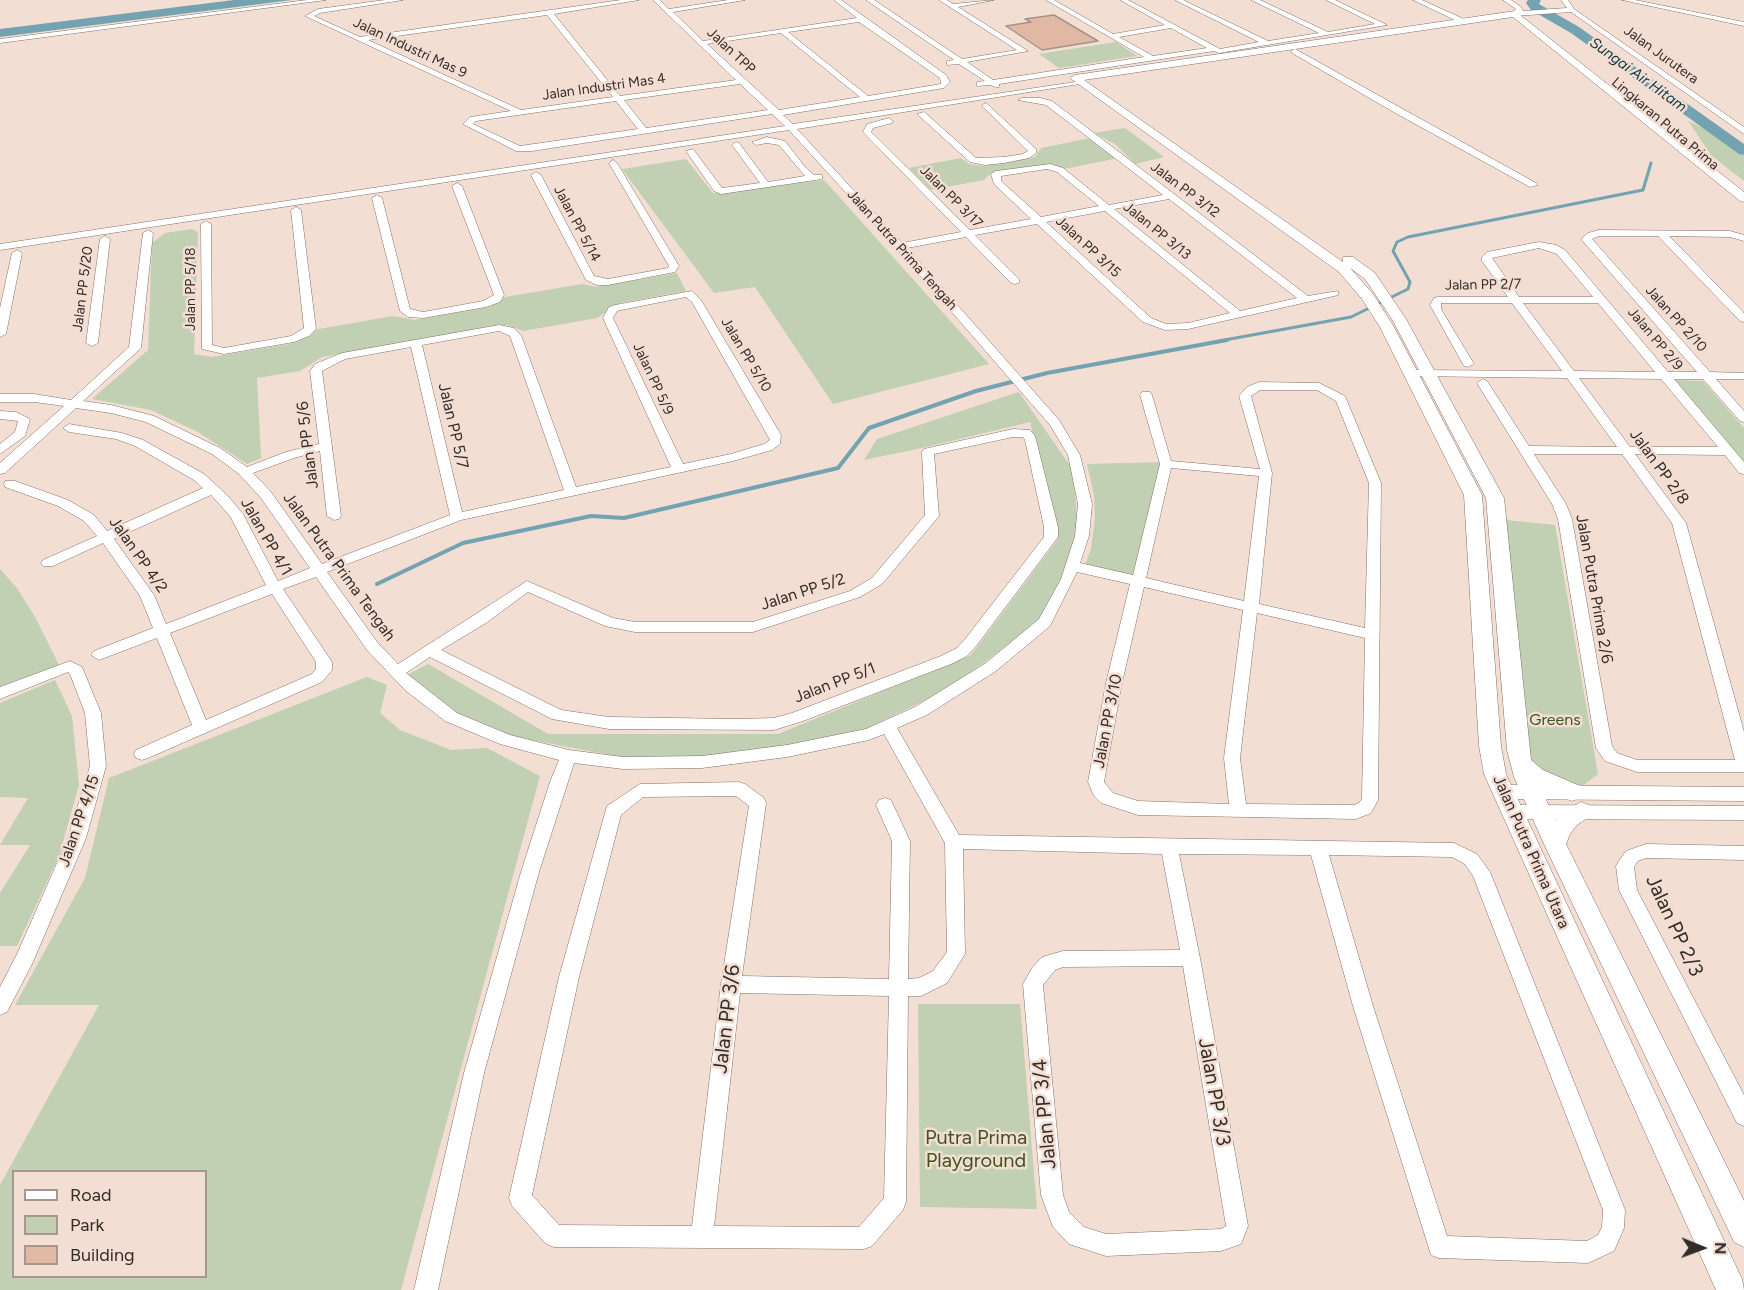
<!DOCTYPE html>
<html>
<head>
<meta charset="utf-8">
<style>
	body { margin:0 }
	#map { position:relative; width:1744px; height:1290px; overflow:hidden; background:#f3ded4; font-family:Figtree,sans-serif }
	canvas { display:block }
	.legend { position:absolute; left:12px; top:1170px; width:195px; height:108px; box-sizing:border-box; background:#f3ded4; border:2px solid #a7978f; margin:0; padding:8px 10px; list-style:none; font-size:18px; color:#342c28 }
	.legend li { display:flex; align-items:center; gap:12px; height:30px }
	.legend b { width:30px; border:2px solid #a7978f }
	.north { position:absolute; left:1672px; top:1218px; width:60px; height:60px; -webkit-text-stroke:4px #f3ded4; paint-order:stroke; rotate:91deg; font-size:16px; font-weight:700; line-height:24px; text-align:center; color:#342c28 }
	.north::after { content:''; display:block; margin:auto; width:21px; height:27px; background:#342c28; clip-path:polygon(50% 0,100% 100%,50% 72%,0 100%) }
</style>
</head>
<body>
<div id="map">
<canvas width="1744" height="1290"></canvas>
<ul class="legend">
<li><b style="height:8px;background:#fff"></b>Road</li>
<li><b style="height:16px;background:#c1cfb2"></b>Park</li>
<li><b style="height:16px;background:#e1b8a3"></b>Building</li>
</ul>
<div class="north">N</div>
</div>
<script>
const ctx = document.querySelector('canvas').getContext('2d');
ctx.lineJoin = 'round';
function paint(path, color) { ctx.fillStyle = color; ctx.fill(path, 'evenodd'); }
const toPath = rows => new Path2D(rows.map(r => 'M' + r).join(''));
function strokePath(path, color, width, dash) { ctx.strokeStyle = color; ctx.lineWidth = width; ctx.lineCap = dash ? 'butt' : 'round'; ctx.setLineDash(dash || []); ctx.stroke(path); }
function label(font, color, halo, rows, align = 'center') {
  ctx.font = font + ' Figtree,sans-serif'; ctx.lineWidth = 5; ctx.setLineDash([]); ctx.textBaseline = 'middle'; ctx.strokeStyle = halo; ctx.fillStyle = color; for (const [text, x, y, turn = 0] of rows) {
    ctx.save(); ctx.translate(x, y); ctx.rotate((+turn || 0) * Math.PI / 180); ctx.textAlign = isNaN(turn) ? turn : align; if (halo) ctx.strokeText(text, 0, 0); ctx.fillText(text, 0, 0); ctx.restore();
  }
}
paint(toPath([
	[1116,42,1137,56,1059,68,1039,54],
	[1688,121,1744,146,1744,181,1711,155],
	[1125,128,1164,157,1135,164,1115,144,1094,133],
	[1095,137,1119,158,1064,169,1048,165,990,174,984,180,931,190,909,168,961,158,969,164,983,166,1035,157,1041,148],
	[686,159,713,193,824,180,989,364,833,404,755,287,714,293,622,169],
	[192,229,198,232,194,354,212,357,289,344,302,339,313,330,393,316,415,320,489,307,505,297,582,284,596,287,677,273,686,291,620,303,597,318,523,331,507,325,322,357,300,371,257,378,261,458,247,464,198,432,151,410,92,399,148,350,152,243,165,233],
	[1674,380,1703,381,1744,428,1744,464],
	[1019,392,1073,470,1078,529,1062,579,1037,623,950,688,866,729,787,746,699,757,621,757,510,736,451,712,407,675,428,664,548,734,778,734,971,655,1058,539,1030,422,922,448,864,460,877,439],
	[1161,462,1135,578,1085,565,1091,549,1095,518,1094,495,1087,464],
	[1506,520,1555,525,1598,774,1580,788,1531,765],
	[0,569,17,588,35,617,60,667,0,691],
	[367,677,387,685,380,713,400,730,451,750,487,748,540,776,401,1290,0,1290,0,1185,99,1005,15,1005,85,878,109,778],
	[14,1172,206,1172,206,1276,14,1276],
	[55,680,72,716,79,785,59,856,17,946,0,946,0,893,30,845,0,845,28,798,0,797,0,703],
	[918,1004,1020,1004,1037,1209,920,1207]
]), '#c1cfb2');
paint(toPath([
	[234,0,292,0,0,37,0,29]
]), '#73a2b1');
strokePath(toPath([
	[1219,341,1351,317,1408,289,1410,282,1393,251,1397,242,1408,237,1643,190,1651,163]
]), '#73a2b1', 3);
strokePath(toPath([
	[377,584,463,543,591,516,624,518,838,468,869,428,976,391,1047,373,1227,340]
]), '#73a2b1', 4);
paint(toPath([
	[1528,0,1541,0,1539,4,1579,27,1744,144,1744,155,1739,154,1571,33,1531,10,1526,3,1528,0]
]), '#73a2b1');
const building = toPath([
	[1054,15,1098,41,1042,50,1006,26,1031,22,1025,19,1054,15]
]);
paint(building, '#e1b8a3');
strokePath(building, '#a59289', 1.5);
const minor = toPath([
	[307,0,326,0,0,43,0,39,307,0],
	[385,0,403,0,320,13,314,16,360,37,621,0,639,0,554,14,620,96,736,80,653,0,660,0,669,9,728,0,745,0,673,12,703,41,857,18,834,0,841,0,946,75,950,82,944,88,783,115,793,124,1082,81,1086,83,797,129,902,243,961,232,863,132,867,124,889,118,893,121,892,123,873,128,871,132,970,230,1031,219,994,184,991,174,996,171,1050,164,1063,168,1109,205,1163,195,1046,105,1018,100,1022,98,1040,98,1052,101,1308,296,1338,291,1338,295,1334,296,1188,329,1165,330,1143,322,1037,224,975,235,1019,279,1019,283,1015,284,1011,283,966,237,907,248,1059,420,1080,455,1092,504,1089,536,1080,563,1133,575,1160,464,1140,395,1142,392,1150,392,1152,395,1171,461,1260,469,1239,396,1247,387,1259,382,1319,383,1345,396,1381,483,1378,800,1371,813,1356,819,1138,815,1101,803,1094,796,1088,782,1106,683,1130,584,1077,572,1050,626,996,671,927,715,897,728,959,835,1454,843,1477,854,1490,872,1625,1210,1624,1228,1614,1251,1588,1263,1439,1258,1431,1255,1353,1006,1311,855,1179,854,1200,958,1248,1226,1241,1244,1221,1251,1106,1256,1069,1244,1053,1227,1041,1195,1023,984,1032,968,1042,957,1063,951,1180,950,1162,854,963,849,965,954,947,983,921,996,908,996,906,1202,903,1210,872,1246,864,1249,554,1247,546,1244,512,1206,509,1198,559,977,607,806,640,784,739,782,745,784,764,798,766,803,742,976,889,979,892,841,876,805,879,800,885,798,891,800,910,841,908,979,919,978,933,971,947,952,945,843,884,734,869,740,787,757,702,768,623,769,574,763,539,872,484,1073,438,1290,414,1290,464,1073,521,872,550,782,559,760,500,744,445,721,405,690,367,650,316,577,283,589,332,662,332,670,322,682,148,758,142,760,136,758,134,754,136,750,192,725,157,638,99,660,91,655,94,651,153,628,140,596,103,543,53,566,43,566,41,563,43,560,97,536,84,521,58,506,5,487,4,484,5,481,15,481,68,500,94,515,107,531,203,488,194,480,135,446,116,439,69,432,63,428,69,424,122,433,143,440,204,474,227,495,243,514,278,581,310,568,261,498,239,474,212,454,146,422,111,413,76,408,5,473,0,474,0,463,64,406,34,402,0,402,0,394,34,394,71,400,129,347,143,233,148,230,153,233,141,348,83,401,111,405,154,416,220,448,247,467,286,452,319,444,310,371,315,364,342,353,499,325,514,328,521,335,576,487,671,467,603,318,609,307,615,305,692,291,701,300,781,435,780,444,772,450,733,461,461,520,327,572,377,642,398,664,527,581,613,618,635,622,753,622,850,591,872,578,925,515,922,452,924,449,1013,429,1030,430,1035,436,1058,527,1058,537,976,646,967,656,951,664,803,721,774,730,609,729,552,719,430,657,406,673,457,713,510,735,569,750,623,757,702,756,787,745,866,729,915,707,986,663,1039,619,1061,579,1075,536,1078,504,1068,455,1050,425,896,248,789,130,0,250,0,244,785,126,772,114,532,151,516,151,463,124,470,117,511,111,305,16,318,9,385,0],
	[547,15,613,97,521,110,368,40,547,15],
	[859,22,940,78,941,84,868,96,788,32,859,22],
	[781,33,860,97,779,110,707,44,781,33],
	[740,84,768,110,646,128,624,100,740,84],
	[616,101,638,129,520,146,473,124,476,121,616,101],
	[1047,169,1057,172,1099,206,1041,217,1001,181,1001,176,1047,169],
	[1169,199,1297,298,1240,311,1114,209,1169,199],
	[1105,211,1230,313,1188,323,1166,324,1151,318,1046,222,1105,211],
	[686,297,692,302,770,440,764,444,731,454,683,464,613,318,617,311,621,310,686,297],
	[499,331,510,336,564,490,462,512,422,345,499,331],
	[411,347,450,515,322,564,271,492,253,473,294,458,320,451,327,516,334,520,339,519,341,516,322,371,345,359,411,347],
	[1260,390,1317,390,1336,401,1369,483,1365,628,1259,604,1272,473,1251,396,1260,390],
	[1013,437,1023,437,1025,440,1044,527,1044,537,966,638,957,648,941,656,792,713,774,718,737,719,609,717,561,710,441,650,486,623,528,592,605,626,635,632,753,632,860,597,882,584,939,516,934,454,1013,437],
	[1171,468,1259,476,1244,601,1146,578,1171,468],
	[211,495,230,516,266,585,166,624,154,595,114,539,211,495],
	[1144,587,1243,610,1224,758,1229,804,1138,801,1113,793,1104,782,1122,683,1144,587],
	[272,594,316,662,316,669,312,674,206,720,170,633,272,594],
	[1257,613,1365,638,1362,799,1359,803,1354,805,1246,804,1240,758,1257,613],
	[736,796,749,806,721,984,692,1226,559,1225,532,1195,579,977,621,815,643,797,736,796],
	[1329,855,1452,857,1465,864,1473,876,1603,1210,1602,1227,1598,1235,1587,1241,1447,1236,1373,1006,1329,855],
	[1183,966,1226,1226,1221,1229,1106,1234,1084,1227,1069,1212,1063,1195,1043,985,1055,970,1063,967,1183,966],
	[740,993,889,996,884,1198,859,1227,714,1226,740,993],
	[866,0,874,0,962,59,1017,50,939,0,947,0,953,4,994,0,958,7,1028,51,967,62,993,80,1144,57,1046,0,1054,0,1113,34,1165,25,1120,0,1128,0,1220,49,1259,42,1175,0,1183,0,1268,41,1319,33,1251,0,1260,0,1328,32,1375,24,1326,0,1335,0,1387,25,1219,53,1214,51,999,84,999,87,996,87,990,85,977,86,977,82,985,81,959,64,947,65,947,61,954,60,866,0],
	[1171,28,1207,48,1153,56,1119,37,1171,28],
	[1413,0,1422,0,1466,20,1459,22,1413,0],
	[1503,0,1511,0,1521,7,1523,11,1567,8,1561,0,1568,0,1574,9,1744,127,1744,134,1571,12,1515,16,1511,14,1516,9,1503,0],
	[1622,0,1635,0,1744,22,1744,26,1622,0],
	[1295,49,1536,183,1538,185,1530,187,1397,114,1292,53,1291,51,1295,49],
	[986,103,1036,149,1036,153,1029,158,1004,163,985,165,970,162,917,114,924,112,976,158,1004,157,1023,154,1028,151,983,107,982,105,986,103],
	[767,137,785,141,805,167,814,175,822,175,822,179,721,194,714,191,686,151,693,149,722,188,760,183,732,145,736,142,739,143,768,182,805,176,779,145,767,143,756,145,752,142,767,137],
	[613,160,617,163,679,266,675,272,608,285,597,285,586,280,531,175,536,172,541,175,594,276,608,279,668,268,669,266,609,163,613,160],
	[457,183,462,186,504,295,500,302,486,307,423,318,408,317,400,311,372,198,377,195,382,198,410,309,423,312,483,301,494,295,452,186,457,183],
	[296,207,301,210,316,329,309,336,294,342,224,354,202,349,201,224,206,221,211,224,212,345,224,348,291,336,304,328,291,210,296,207],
	[1599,230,1730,231,1744,235,1744,241,1730,237,1669,236,1744,313,1744,322,1740,321,1658,236,1599,236,1592,239,1710,372,1744,373,1744,379,1716,379,1744,411,1744,422,1740,421,1703,379,1674,379,1744,462,1744,474,1739,473,1725,455,1635,454,1686,523,1744,732,1744,772,1637,772,1605,761,1596,748,1558,519,1552,504,1477,383,1483,379,1487,381,1529,446,1617,447,1567,378,1409,376,1403,373,1409,370,1562,371,1512,303,1441,303,1441,309,1474,364,1468,367,1464,366,1430,305,1434,298,1438,297,1508,297,1482,261,1482,257,1487,252,1539,242,1556,245,1565,250,1668,372,1697,372,1581,239,1588,233,1599,230],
	[1539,248,1557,254,1593,297,1519,297,1492,258,1539,248],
	[1523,303,1598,303,1655,372,1574,371,1523,303],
	[1579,378,1661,379,1718,447,1630,447,1579,378],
	[1534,454,1622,454,1672,523,1735,760,1637,760,1617,753,1612,746,1572,519,1566,504,1534,454],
	[105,236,110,239,98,343,92,346,86,343,100,239,105,236],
	[17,250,22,253,6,334,0,337,0,308,12,253,17,250],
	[0,411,16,412,30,419,25,436,0,454,0,444,15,432,18,421,0,419,0,411],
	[70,661,82,667,101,713,106,766,86,838,32,964,7,1012,0,1015,0,987,17,954,68,838,90,766,85,713,70,674,68,672,0,699,0,687,70,661],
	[1503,785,1744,787,1744,801,1503,799,1497,797,1495,792,1497,787,1503,785],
	[1512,805,1744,806,1744,820,1512,819,1506,817,1503,812,1506,807,1512,805],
	[1646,844,1744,846,1744,860,1646,858,1638,861,1634,867,1637,890,1744,1095,1744,1126,1737,1123,1619,890,1616,866,1619,861,1626,851,1646,844]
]);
const major = toPath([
	[1515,11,1744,192,1744,202,1740,201,1513,17,1084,80,1343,262,1343,257,1353,257,1375,273,1406,319,1504,498,1531,760,1543,770,1580,786,1583,792,1580,798,1572,801,1541,788,1555,820,1561,813,1581,802,1589,805,1592,811,1589,817,1577,825,1570,834,1566,844,1744,1201,1744,1247,1734,1242,1544,844,1514,777,1507,750,1486,498,1392,319,1365,279,1350,268,1373,294,1394,327,1482,495,1501,746,1506,774,1742,1279,1744,1290,1716,1290,1484,774,1479,746,1464,495,1380,327,1362,299,1339,272,1070,78,1075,75,1515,11]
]);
strokePath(minor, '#827067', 1);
strokePath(major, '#827067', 1);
paint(minor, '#fff');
paint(major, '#fff');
label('14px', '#342c28', '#f3ded4', [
	["Jalan Industri Mas 9",410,48,25],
	["Jalan TPP",731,51,43],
	["Jalan Jurutera",1661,55,36],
	["Jalan Industri Mas 4",604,87,-8],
	["Lingkaran Putra Prima",1665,124,40],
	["Jalan PP 3/12",1185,190,37],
	["Jalan PP 3/17",951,197,45],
	["Jalan PP 5/14",577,224,62],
	["Jalan PP 3/13",1157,231,39],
	["Jalan PP 3/15",1088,247,43],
	["Jalan Putra Prima Tengah",902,250,48],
	["Jalan PP 2/7",1483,285,-1],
	["Jalan PP 5/20",83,289,-83],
	["Jalan PP 5/18",191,289,-90],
	["Jalan PP 2/10",1676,319,48],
	["Jalan PP 2/9",1655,339,50],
	["Jalan PP 5/10",746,355,59],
	["Jalan PP 5/9",653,379,65]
]);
label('italic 15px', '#0b3844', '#f3ded4', [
	["Sungai Air Hitam",1638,75,36]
]);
label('16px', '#342c28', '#f3ded4', [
	["Jalan PP 5/7",453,426,77],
	["Jalan PP 5/6",308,445,-97],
	["Jalan PP 2/8",1659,467,54],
	["Jalan PP 4/1",266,537,60],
	["Jalan PP 4/2",138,555,55],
	["Jalan Putra Prima Tengah",339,567,54],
	["Jalan Putra Prima 2/6",1594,589,80],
	["Jalan PP 5/2",803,592,-18],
	["Jalan PP 5/1",835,683,-21],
	["Jalan PP 3/10",1108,721,-79],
	["Jalan PP 4/15",79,821,-71],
	["Jalan Putra Prima Utara",1531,852,66]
]);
label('16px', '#3d541c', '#f3ded4', [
	["Greens",1555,720]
]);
label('20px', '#342c28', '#f3ded4', [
	["Jalan PP 2/3",1674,926,65],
	["Jalan PP 3/6",727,1019,-83],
	["Jalan PP 3/3",1214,1092,80],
	["Jalan PP 3/4",1045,1114,-95]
]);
label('20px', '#3d541c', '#f3ded4', [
	["Putra Prima",976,1138],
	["Playground",976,1161]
]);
</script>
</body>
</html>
